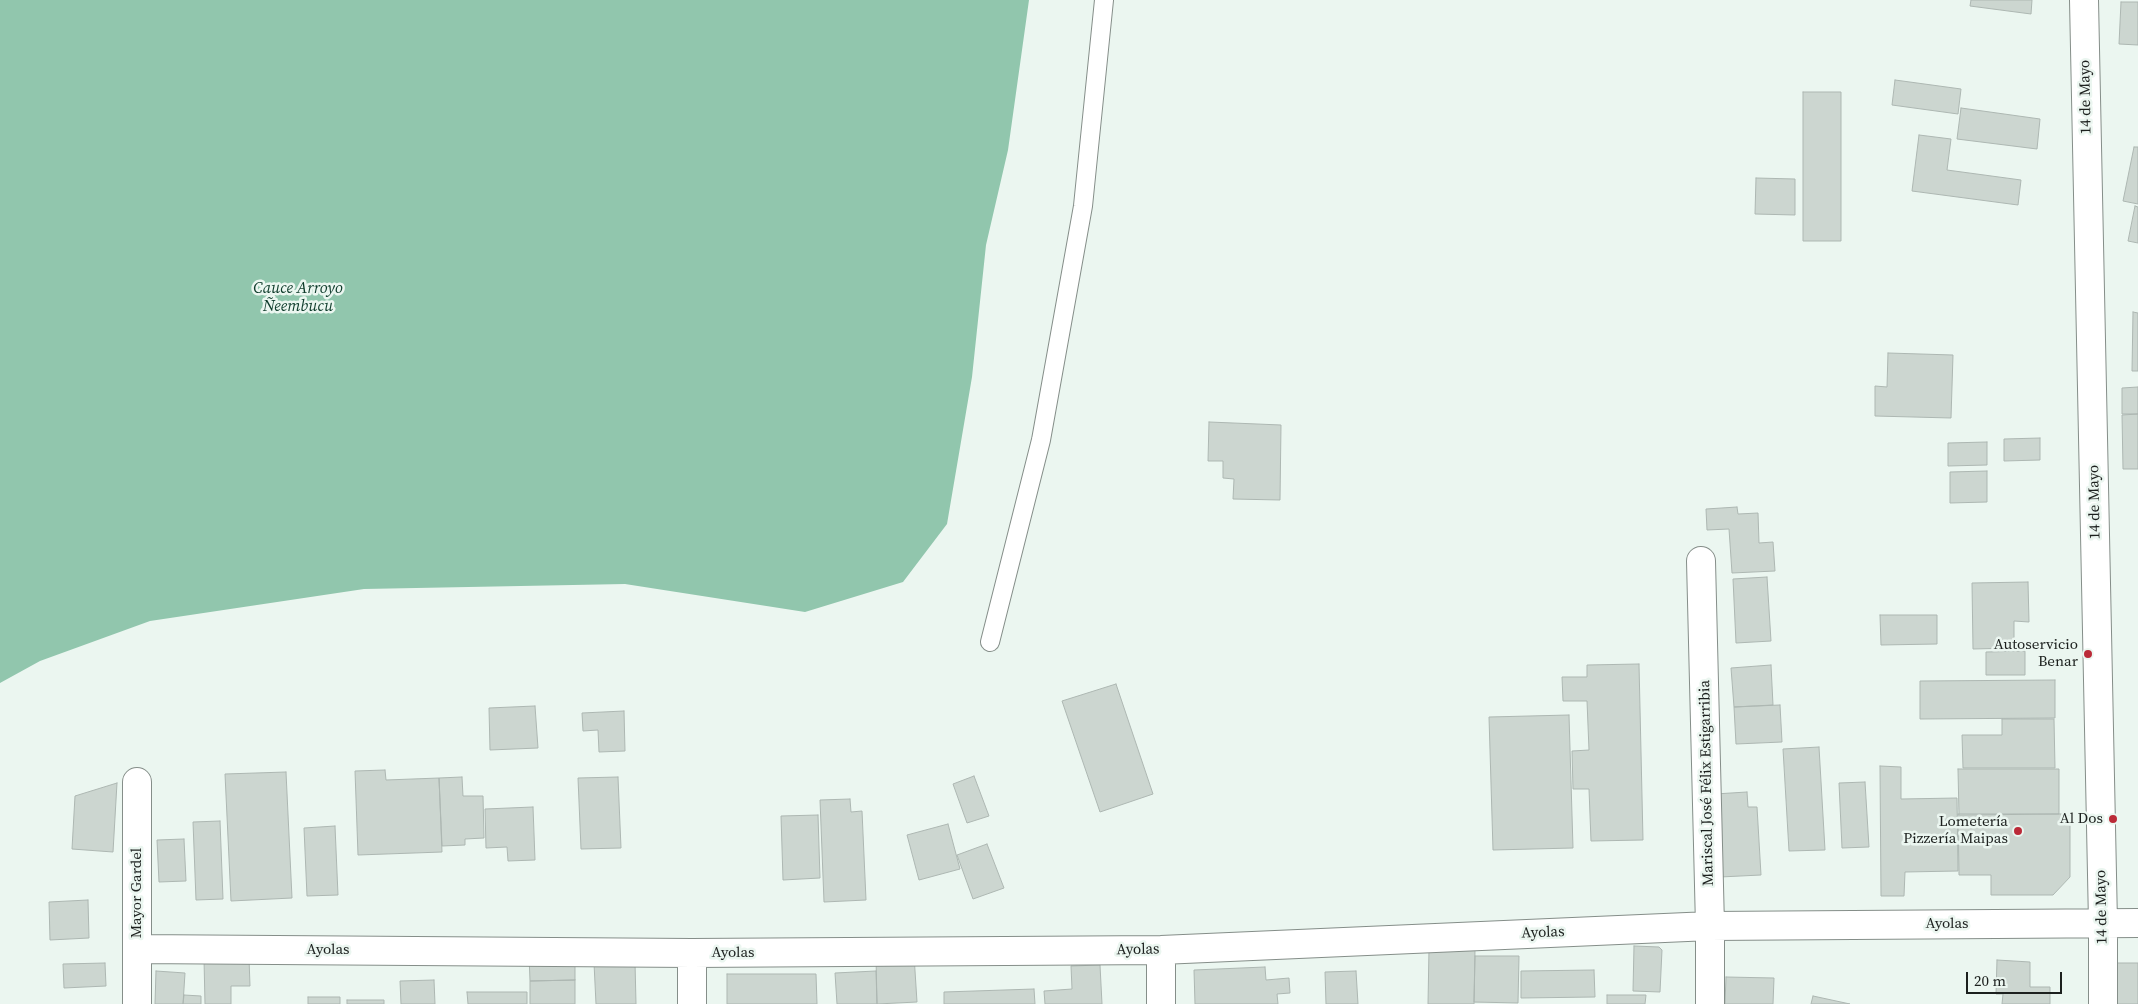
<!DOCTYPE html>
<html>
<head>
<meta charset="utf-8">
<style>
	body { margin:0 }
	#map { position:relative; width:2138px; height:1004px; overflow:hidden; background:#ebf6f0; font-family:"Source Serif 4",serif }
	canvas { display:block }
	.scale { position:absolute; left:1966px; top:972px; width:96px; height:22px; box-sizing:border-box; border:2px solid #1c201e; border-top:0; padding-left:6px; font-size:15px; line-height:18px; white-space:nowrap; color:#1c201e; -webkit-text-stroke:4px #ebf6f0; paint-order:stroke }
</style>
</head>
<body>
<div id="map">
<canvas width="2138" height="1004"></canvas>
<div class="scale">20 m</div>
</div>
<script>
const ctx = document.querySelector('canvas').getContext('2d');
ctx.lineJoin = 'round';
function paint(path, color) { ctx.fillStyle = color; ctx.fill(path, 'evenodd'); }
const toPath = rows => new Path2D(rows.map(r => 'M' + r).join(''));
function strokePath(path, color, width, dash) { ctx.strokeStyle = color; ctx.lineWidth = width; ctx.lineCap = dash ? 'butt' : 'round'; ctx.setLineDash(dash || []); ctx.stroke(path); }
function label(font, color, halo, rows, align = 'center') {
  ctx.font = font + ' "Source Serif 4",serif'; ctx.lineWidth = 5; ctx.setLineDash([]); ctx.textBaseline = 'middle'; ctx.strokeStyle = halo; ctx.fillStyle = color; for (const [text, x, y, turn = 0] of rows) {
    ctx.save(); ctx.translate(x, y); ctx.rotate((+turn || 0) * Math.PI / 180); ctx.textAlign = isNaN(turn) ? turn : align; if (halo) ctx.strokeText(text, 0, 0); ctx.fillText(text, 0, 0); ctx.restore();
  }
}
paint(toPath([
	[0,0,1029,0,1008,150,986,245,972,377,947,524,903,582,805,612,625,584,364,589,150,621,40,661,0,683]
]), '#91c6ad');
const building = toPath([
	[1971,0,2032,0,2031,14,1970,6,1971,0],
	[2121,2,2138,2,2138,45,2119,44,2121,2],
	[1895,80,1961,89,1958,114,1892,105,1895,80],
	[1803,92,1841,92,1841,241,1803,241,1803,92],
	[1961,108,2040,119,2037,149,1957,139,1961,108],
	[1919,135,1951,139,1947,170,2021,180,2018,205,1912,191,1919,135],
	[2134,147,2138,147,2138,204,2123,201,2134,147],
	[1756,178,1795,179,1795,215,1755,214,1756,178],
	[2135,206,2138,207,2138,243,2128,241,2135,206],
	[2133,312,2138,313,2138,371,2132,371,2133,312],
	[1888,353,1953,355,1951,418,1875,416,1875,386,1887,387,1888,353],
	[2138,387,2138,414,2122,414,2122,388,2138,387],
	[2138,414,2138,469,2123,469,2122,415,2138,414],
	[1209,422,1281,425,1280,500,1233,499,1234,479,1223,478,1223,461,1208,461,1209,422],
	[2040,438,2040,460,2004,461,2004,439,2040,438],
	[1987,442,1987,465,1948,466,1948,443,1987,442],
	[1987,471,1987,502,1950,503,1950,472,1987,471],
	[1737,507,1738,514,1758,513,1759,543,1773,542,1775,571,1732,573,1729,529,1707,530,1706,509,1737,507],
	[1767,577,1771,641,1736,643,1733,579,1767,577],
	[2028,582,2029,622,2014,621,2014,648,1973,649,1972,583,2028,582],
	[1880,615,1937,615,1937,644,1881,645,1880,615],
	[2025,651,2025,675,1986,675,1986,652,2025,651],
	[1639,664,1643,840,1591,841,1589,789,1573,789,1572,751,1589,750,1587,701,1563,701,1562,677,1587,677,1587,665,1639,664],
	[1771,665,1773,705,1734,707,1731,668,1771,665],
	[2055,680,2055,718,1920,719,1920,681,2055,680],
	[1116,684,1153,794,1100,812,1062,701,1116,684],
	[1780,705,1782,742,1736,744,1734,707,1780,705],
	[535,706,538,748,490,750,489,708,535,706],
	[624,711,625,751,599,752,598,730,583,731,582,713,624,711],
	[1569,715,1573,848,1493,850,1489,717,1569,715],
	[2002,719,2054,719,2055,768,1963,768,1962,735,2002,735,2002,719],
	[1819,747,1825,850,1789,851,1783,749,1819,747],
	[1880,766,1901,767,1901,799,1957,798,1958,871,1905,872,1904,896,1881,896,1880,766],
	[1958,769,2059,769,2059,814,1959,815,1958,769],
	[385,770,386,780,439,778,442,852,358,855,355,771,385,770],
	[286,772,292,898,231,901,225,774,286,772],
	[974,776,989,816,967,823,953,784,974,776],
	[462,777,463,796,483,796,484,838,465,839,465,845,442,846,439,778,462,777],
	[618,777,621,848,581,849,578,778,618,777],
	[1865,782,1869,847,1842,848,1839,783,1865,782],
	[117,783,113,852,72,849,75,796,117,783],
	[1747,792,1748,807,1757,807,1761,875,1720,877,1715,794,1747,792],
	[850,799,851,812,862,811,866,900,824,902,820,800,850,799],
	[533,807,535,860,508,861,507,847,486,848,485,809,533,807],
	[1958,814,2070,814,2070,877,2053,895,1991,895,1991,875,1959,875,1958,814],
	[818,815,820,878,783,880,781,816,818,815],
	[220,821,223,899,196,900,193,822,220,821],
	[948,824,960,869,919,880,907,835,948,824],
	[335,826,338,895,307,896,304,828,335,826],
	[184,839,186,881,159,882,157,840,184,839],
	[987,844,1004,888,973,899,957,855,987,844],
	[88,900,89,938,50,940,49,902,88,900],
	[1634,946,1659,947,1662,950,1660,992,1633,991,1634,946],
	[1429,949,1475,949,1474,1004,1428,1004,1429,949],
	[529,955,575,955,575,980,530,981,529,955],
	[914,955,917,1002,877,1004,876,957,914,955],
	[1475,956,1519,956,1518,1003,1474,1002,1475,956],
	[249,958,250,986,231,986,231,1004,205,1004,204,959,249,958],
	[1997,960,2030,962,2030,987,2050,987,2050,1004,2002,1004,2003,994,1996,994,1997,960],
	[635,962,636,1004,596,1004,594,963,635,962],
	[105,963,106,986,64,988,63,964,105,963],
	[2112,963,2138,963,2138,1004,2113,1004,2112,963],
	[1100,965,1102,1004,1045,1004,1044,991,1072,989,1071,966,1100,965],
	[1265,967,1266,980,1289,978,1290,993,1277,994,1278,1004,1195,1004,1194,970,1265,967],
	[1594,970,1595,997,1521,998,1521,971,1594,970],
	[156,971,185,973,183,1004,155,1004,156,971],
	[876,971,877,1004,837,1004,835,973,876,971],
	[1356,971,1358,1004,1326,1004,1325,972,1356,971],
	[727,974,816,974,817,1004,727,1004,727,974],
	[1726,977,1774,978,1773,1004,1725,1004,1726,977],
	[434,980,435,1004,401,1004,400,981,434,980],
	[575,980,575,1004,530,1004,530,981,575,980],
	[1034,989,1035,1004,944,1004,944,992,1034,989],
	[467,992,527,992,527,1004,468,1004,467,992],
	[184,995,201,996,201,1004,183,1004,184,995],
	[1607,995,1646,995,1645,1004,1607,1004,1607,995],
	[1813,996,1850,1004,1811,1004,1813,996],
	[308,997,340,997,340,1004,308,1004,308,997],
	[347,1000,384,1000,384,1004,347,1004,347,1000]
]);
paint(building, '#ccd6d0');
strokePath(building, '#adb7b2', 1);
const service = toPath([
	[990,642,1041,440,1083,206,1104,0]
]);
const minor = toPath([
	[2084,0,2103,923,2103,1004],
	[1701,561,1710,926,1710,1004],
	[137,782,137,1004],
	[137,949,692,953,1161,950,1710,926,2138,923],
	[1161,950,1161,1004],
	[692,1004,692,953]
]);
strokePath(service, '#858e89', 20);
strokePath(minor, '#858e89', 30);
strokePath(service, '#fff', 18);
strokePath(minor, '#fff', 28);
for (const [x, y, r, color] of [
	[2088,654,5,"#bb2a38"],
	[2113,819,5,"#bb2a38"],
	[2018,831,5,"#bb2a38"]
]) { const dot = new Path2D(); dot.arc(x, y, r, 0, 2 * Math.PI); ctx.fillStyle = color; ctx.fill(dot); strokePath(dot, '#ebf6f0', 2); }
label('15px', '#1c201e', '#ebf6f0', [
	["14 de Mayo",2086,97,-91],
	["14 de Mayo",2095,502,-91],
	["Mariscal José Félix Estigarribia",1707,783,-91],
	["Mayor Gardel",137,893,-90],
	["14 de Mayo",2102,907,-91],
	["Ayolas",1947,924],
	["Ayolas",1543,933,-2],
	["Ayolas",328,950],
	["Ayolas",1138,950,-1],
	["Ayolas",733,953]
]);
label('15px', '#1c201e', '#ebf6f0', [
	["Autoservicio",2078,645],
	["Benar",2078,662],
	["Al Dos",2103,819],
	["Lometería",2008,822],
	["Pizzería Maipas",2008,839]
], 'right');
label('italic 16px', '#0d3b2a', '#ebf6f0', [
	["Cauce Arroyo",298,289],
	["Ñeembucu",298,307]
]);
</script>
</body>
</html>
